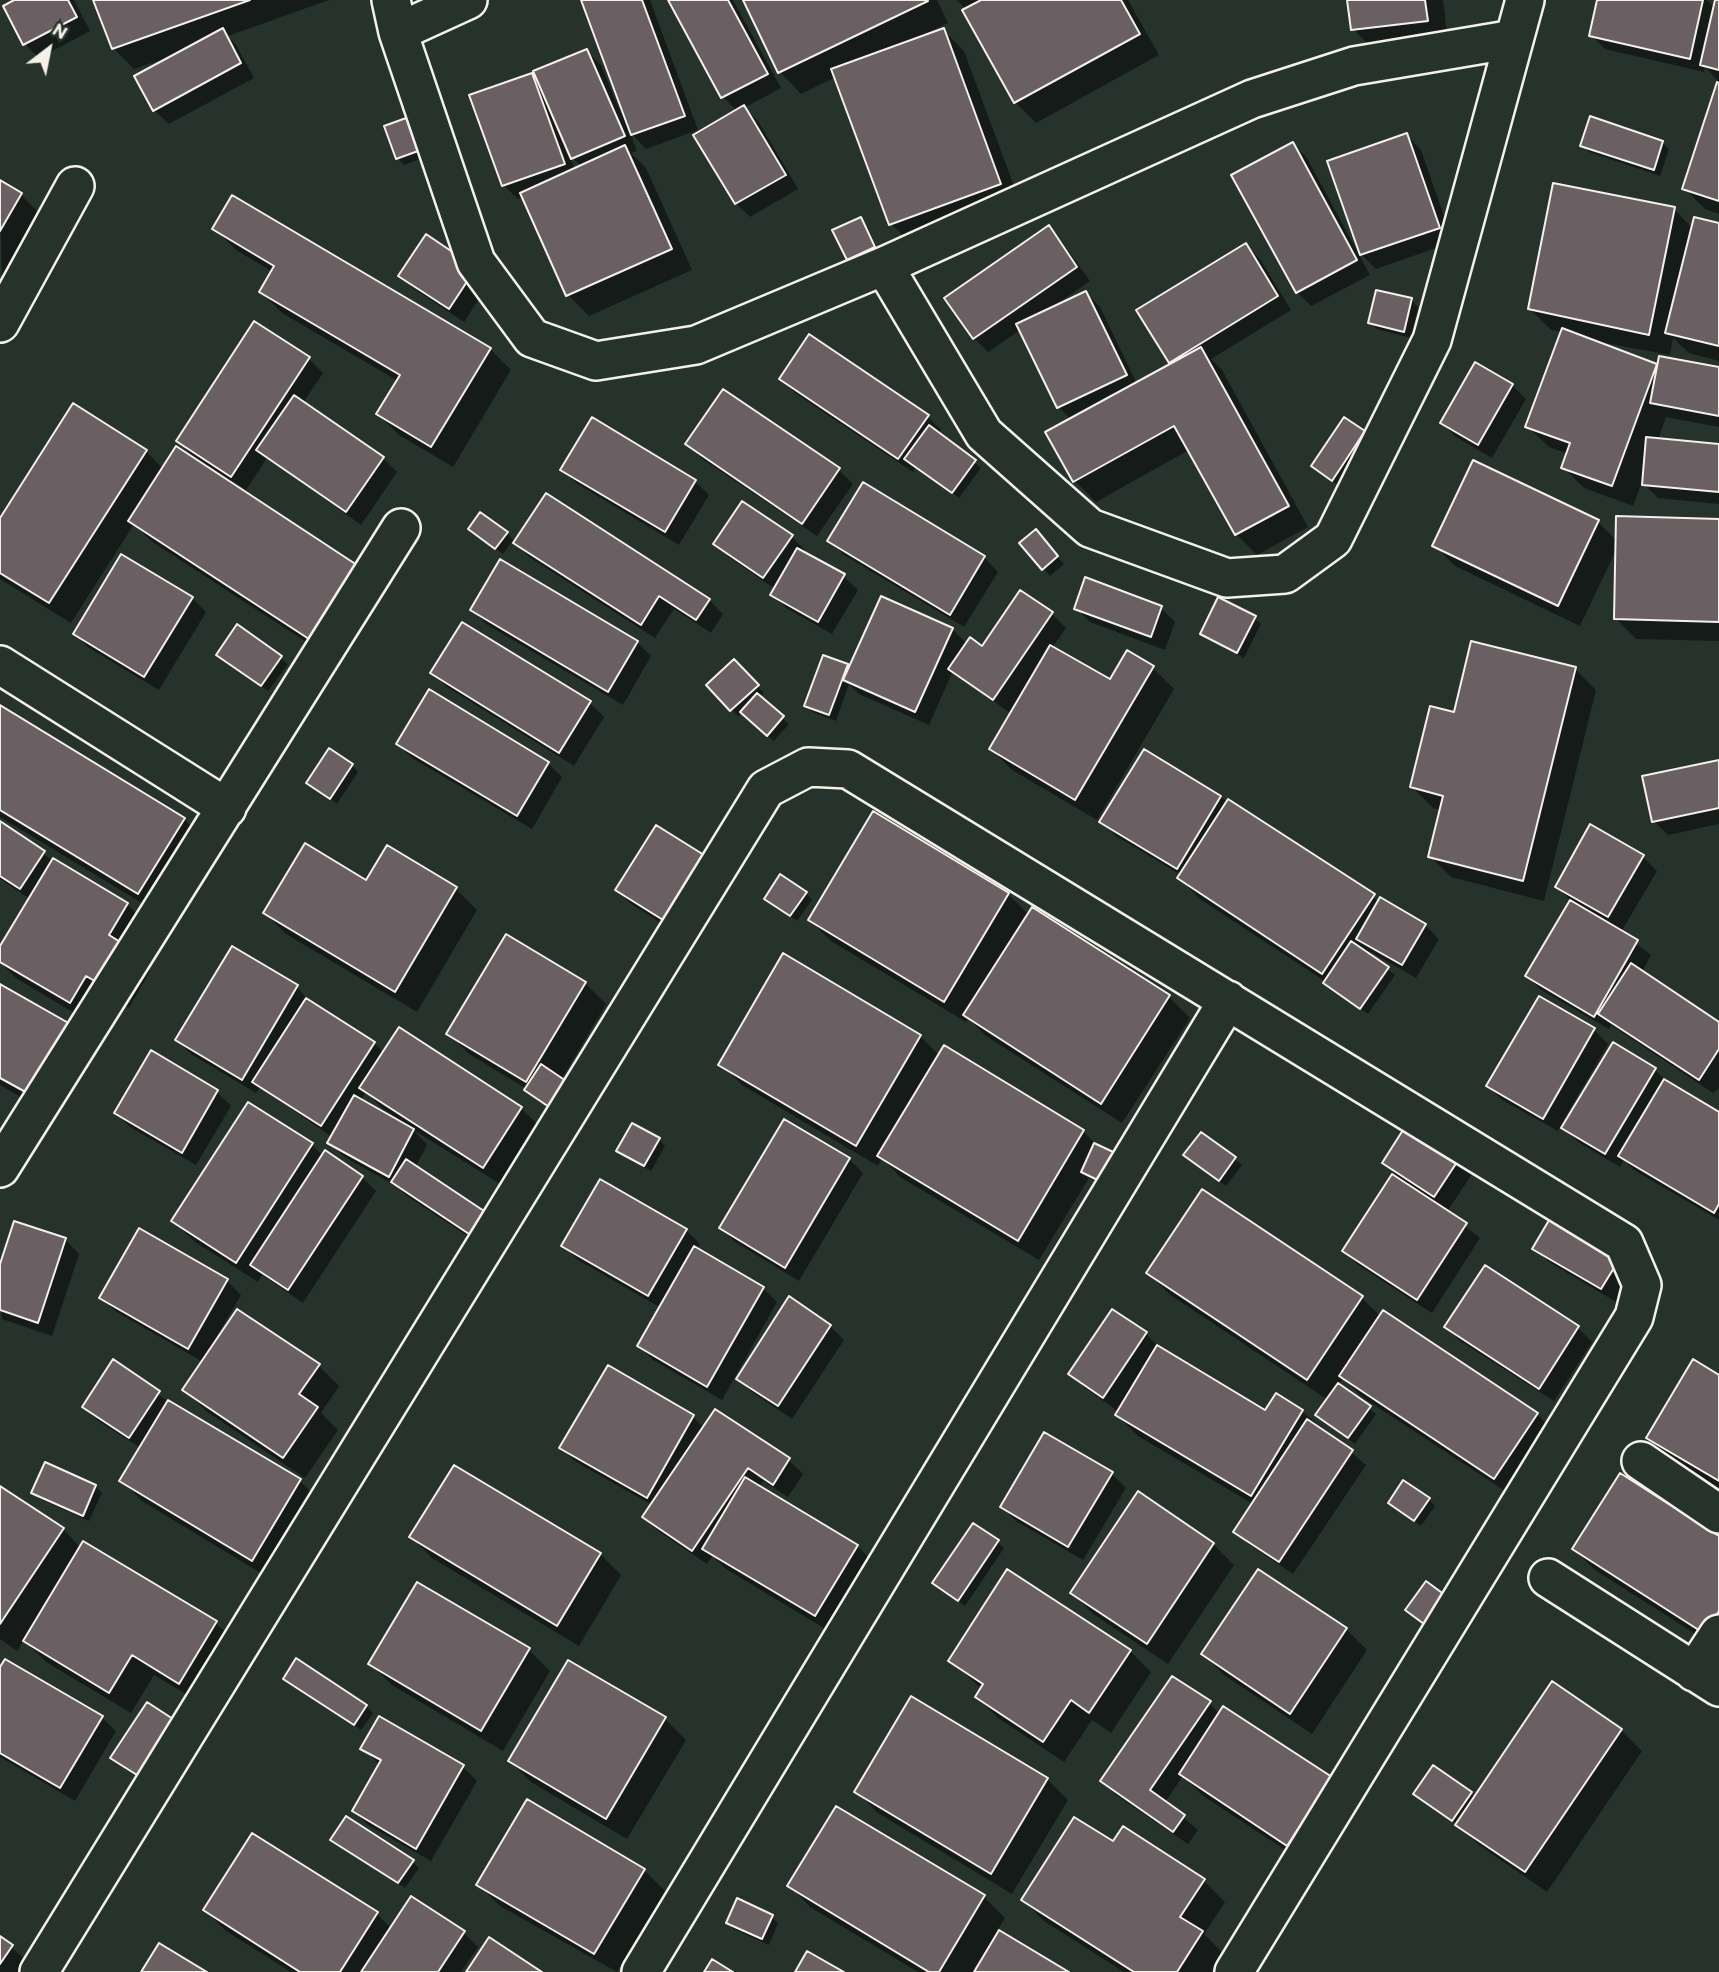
<!DOCTYPE html>
<html>
<head>
<meta charset="utf-8">
<style>
	body { margin:0 }
	#map { position:relative; width:1719px; height:1972px; overflow:hidden; background:#26332d; font-family:Itim,sans-serif }
	canvas { display:block }
	.north { position:absolute; left:14px; top:14px; width:70px; height:70px; -webkit-text-stroke:5px #26332d; paint-order:stroke; rotate:32deg; font-size:19px; font-weight:700; line-height:28px; text-align:center; color:#f4f1e8 }
	.north::after { content:''; display:block; margin:auto; width:24px; height:32px; background:#f4f1e8; clip-path:polygon(50% 0,100% 100%,50% 72%,0 100%) }
</style>
</head>
<body>
<div id="map">
<canvas width="1719" height="1972"></canvas>
<div class="north">N</div>
</div>
<script>
const ctx = document.querySelector('canvas').getContext('2d');
ctx.lineJoin = 'round';
function paint(path, color) { ctx.fillStyle = color; ctx.fill(path, 'evenodd'); }
const toPath = rows => new Path2D(rows.map(r => 'M' + r).join(''));
function strokePath(path, color, width, dash) { ctx.strokeStyle = color; ctx.lineWidth = width; ctx.lineCap = dash ? 'butt' : 'round'; ctx.setLineDash(dash || []); ctx.stroke(path); }
paint(toPath([
	[18,0,74,0,90,31,39,58,25,44,5,7],
	[95,0,329,0,228,36,236,45,254,78,169,124,154,110,136,77,167,58,134,69,113,48],
	[583,0,650,0,698,130,646,149,630,132,637,151,631,153,646,168,692,270,589,316,568,295,524,197,518,199,503,185,532,75,541,84,587,51,601,65,619,109,622,108],
	[569,154,582,167,575,170],
	[670,0,733,0,781,88,744,108,758,121,798,189,750,217,736,203,737,111,723,97],
	[745,0,937,0,948,23,924,34,925,37,943,30,964,51,1021,205,912,245,891,224,836,77,801,94,780,72],
	[957,0,1128,0,1159,55,1036,123,1015,102,964,11,967,10],
	[1349,0,1443,0,1448,41,1374,50,1353,29],
	[1598,0,1707,0,1715,8,1719,0,1719,82,1705,67,1704,72,1605,49,1591,35],
	[1719,85,1719,214,1705,209,1684,188],
	[386,127,437,153,404,165,397,158],
	[1407,135,1421,150,1453,242,1376,269,1361,254],
	[1662,142,1669,149,1660,176,1589,152,1582,145],
	[1293,144,1307,158,1370,275,1311,306,1297,292],
	[0,182,21,195,42,216,2,285],
	[1674,209,1693,229,1719,225,1719,361,1689,353,1673,338,1670,355,1589,340,1658,368,1719,369,1719,427,1666,417,1658,440,1719,445,1719,504,1658,498,1642,482,1633,506,1584,488,1563,467,1568,454,1549,447,1527,426,1563,332,1551,330,1530,309],
	[860,219,867,226,880,254,855,266,848,259],
	[1048,228,1062,242,1090,281,1057,304,1086,293,1100,307,1137,384,1173,364,1170,362,1246,245,1260,259,1291,310,1211,359,1222,370,1308,527,1257,555,1236,534,1189,450,1096,502,1075,481,1071,420,1059,407,1020,330,988,352,974,338],
	[215,229,490,349,511,370,453,467,399,435,378,414,398,381,282,313,261,292,273,272,236,250],
	[426,237,489,283,464,322,414,289,400,275],
	[1378,292,1412,300,1418,307,1411,338,1377,329,1370,323],
	[309,359,323,373,303,403,383,458,397,472,361,525,267,458,246,490,192,455,178,441],
	[1476,364,1512,385,1526,399,1492,458,1456,437,1442,423],
	[781,379,927,416,941,430,938,434,981,468,959,498,916,467,913,472,795,393],
	[723,391,839,470,853,484,817,536,701,458,687,444],
	[592,419,695,481,709,495,679,545,576,483,562,469],
	[1363,433,1370,439,1339,486,1320,472],
	[146,451,163,469,334,660,151,541,134,524,71,623,0,579,0,522],
	[864,484,984,557,998,572,964,627,844,555,830,541],
	[743,503,792,537,806,551,804,553,843,576,858,590,832,634,786,608,772,594,775,589,730,558,716,544],
	[1719,520,1719,641,1636,639,1615,618,1617,548,1580,626,1455,566,1434,545,1598,522,1617,541],
	[507,533,515,542,709,600,723,614,711,633,674,609,655,638,529,557,513,540,503,554,477,535],
	[1042,538,1064,564,1050,576,1021,543],
	[501,561,637,642,651,656,623,705,486,624,472,610],
	[192,598,206,612,159,690,89,648,75,634],
	[1076,608,1161,608,1175,622,1165,650,1090,622],
	[1052,614,1066,628,1052,648,1110,682,1153,668,1174,689,1097,820,1012,770,991,749,1011,714,953,671,929,725,859,694,849,684,836,721,812,712,806,705,847,665,850,669,952,629,967,644,982,648],
	[1254,618,1261,624,1244,658,1202,634],
	[238,627,288,664,268,691,218,654],
	[734,661,764,693,759,697,789,724,774,741,742,713,738,716,709,685],
	[1575,669,1596,690,1544,901,1451,877,1430,856,1441,810,1433,808,1412,787],
	[433,673,589,702,604,717,574,766,447,687],
	[0,707,184,819,205,840,160,914,0,817],
	[398,744,548,763,562,777,532,829,412,758],
	[1719,762,1719,824,1668,835,1654,821],
	[352,765,358,772,337,804,308,782],
	[1220,797,1380,902,1381,899,1425,925,1439,939,1416,978,1371,952,1369,955,1395,975,1368,1014,1326,982,1200,899,1179,878,1181,875,1116,836,1102,822],
	[874,813,1008,894,1029,915,1033,910,1169,997,1190,1018,1122,1123,986,1036,968,1018,966,1022,831,941,810,920],
	[0,823,53,861,127,904,148,925,132,952,150,971,129,1008,108,995,91,1023,16,978,0,962,0,949,30,899,0,879],
	[703,856,677,933,631,904,617,890],
	[1643,857,1657,871,1621,932,1651,955,1642,972,1719,1024,1719,1088,1713,1093,1611,1025,1609,1029,1541,990,1527,976,1571,901,1557,887],
	[367,882,456,889,477,910,417,1012,286,934,265,913],
	[806,893,812,900,797,921,766,898],
	[232,948,297,987,310,1002,374,1043,384,1053,521,1108,542,1129,505,1187,412,1129,427,1145,415,1168,492,1252,407,1196,396,1186,343,1156,329,1142,332,1137,260,1087,256,1093,191,1054,177,1040],
	[366,1092,382,1108,403,1122,402,1124,360,1101],
	[585,983,606,1004,561,1080,562,1117,527,1089,469,1054,448,1033],
	[0,986,52,1115,0,1085],
	[1594,1030,1608,1044,1562,1123,1565,1125,1655,1070,1669,1084,1719,1114,1719,1220,1634,1170,1624,1160,1620,1167,1578,1142,1561,1125,1558,1131,1502,1100,1488,1086],
	[920,1036,940,1056,1083,1131,1100,1148,1117,1192,1089,1178,1039,1260,900,1177,882,1158,878,1166,742,1085,721,1064],
	[217,1092,231,1106,196,1165,130,1127,116,1113],
	[1410,1122,1476,1168,1447,1212,1480,1238,1432,1313,1358,1265,1344,1251,1402,1181,1385,1163],
	[1201,1134,1242,1165,1226,1186,1192,1161],
	[659,1139,665,1146,651,1171,618,1151],
	[311,1144,323,1156,362,1177,376,1191,303,1303,262,1275,258,1282,195,1242,173,1221],
	[849,1159,863,1173,799,1281,735,1242,721,1228],
	[139,1230,227,1281,241,1295,214,1341,318,1365,339,1386,321,1413,338,1430,305,1478,206,1411,185,1390,203,1362,115,1311,101,1297],
	[686,1230,700,1244,697,1250,763,1288,777,1302,722,1400,653,1360,639,1346,661,1308,578,1260,564,1246],
	[65,1239,79,1254,52,1336,2,1319,0,1270],
	[1535,1248,1638,1266,1616,1302,1549,1262],
	[1148,1273,1362,1298,1381,1317,1537,1414,1558,1435,1516,1498,1362,1397,1343,1378,1338,1385,1376,1414,1355,1444,1318,1415,1328,1400,1169,1294],
	[1113,1311,1146,1334,1160,1348,1266,1412,1302,1411,1366,1465,1293,1574,1250,1545,1236,1531,1253,1504,1138,1436,1117,1415,1119,1412,1085,1388,1071,1374],
	[830,1326,844,1340,792,1419,752,1392,738,1378],
	[1446,1327,1578,1328,1592,1342,1554,1401,1460,1341],
	[113,1362,169,1402,300,1481,321,1502,274,1581,142,1501,121,1480,141,1448,98,1421,84,1407],
	[608,1367,693,1417,704,1428,716,1411,789,1460,803,1474,788,1497,763,1481,759,1487,857,1546,878,1567,837,1636,726,1569,713,1556,707,1564,658,1531,644,1517,652,1505,576,1462,561,1448],
	[1719,1377,1719,1488,1669,1459,1648,1438],
	[1045,1434,1112,1474,1126,1488,1083,1560,1016,1521,1002,1507],
	[95,1486,102,1493,89,1521,40,1499,33,1492],
	[0,1488,63,1529,81,1548,215,1622,236,1643,201,1703,154,1675,131,1713,46,1662,24,1640,17,1651,0,1639],
	[1138,1494,1213,1544,1234,1565,1168,1664,1093,1614,1072,1593],
	[1429,1499,1435,1506,1421,1526,1390,1503],
	[411,1537,600,1554,621,1575,579,1646,432,1558],
	[1719,1538,1719,1649,1595,1570,1574,1549],
	[998,1542,1004,1548,965,1606,934,1583],
	[418,1584,529,1650,550,1671,503,1751,392,1685,371,1664],
	[1346,1629,1367,1650,1312,1734,1224,1675,1203,1654],
	[1130,1651,1151,1672,1111,1733,1092,1720,1064,1762,998,1718,977,1697,982,1689,950,1660],
	[0,1671,101,1717,116,1731,75,1801,0,1757],
	[286,1679,366,1706,373,1713,361,1730],
	[1209,1703,1220,1714,1330,1778,1308,1865,1202,1795,1183,1776,1165,1802,1198,1830,1188,1844,1116,1795,1102,1781],
	[380,1718,463,1767,477,1781,431,1861,368,1825,354,1811,380,1765,362,1748],
	[664,1718,686,1740,627,1839,531,1782,510,1761],
	[172,1721,144,1781,113,1758],
	[1621,1730,1642,1751,1547,1892,1479,1845,1459,1825,1422,1800,1471,1793,1475,1798],
	[1047,1779,1068,1800,1012,1894,878,1813,857,1792],
	[253,1835,377,1914,392,1929,412,1898,464,1933,478,1947,461,1972,291,1972,226,1931,205,1910],
	[332,1839,412,1861,419,1868,405,1888],
	[1114,1844,1204,1881,1225,1902,1204,1934,1223,1953,1211,1972,1124,1972,1044,1921,1023,1900],
	[644,1870,665,1891,617,1972,500,1906,479,1885],
	[789,1885,984,1897,1005,1918,997,1931,1066,1972,976,1972,991,1948,988,1946,972,1972,918,1972,810,1907],
	[772,1917,778,1923,769,1945,735,1930,728,1923],
	[0,1938,26,1960,18,1972,0,1972]
]), '#0007');
const building = toPath([
	[14,0,68,0,77,17,23,45,3,6,14,0],
	[93,0,250,0,112,49,93,0],
	[581,0,642,0,685,116,631,135,581,0],
	[668,0,728,0,768,74,721,98,668,0],
	[743,0,927,0,928,1,778,73,743,0],
	[981,0,1121,0,1140,34,1014,103,962,10,981,0],
	[1347,0,1425,0,1428,21,1351,30,1347,0],
	[1597,0,1703,0,1690,59,1589,36,1597,0],
	[1715,0,1719,0,1719,70,1700,65,1715,0],
	[223,28,241,63,153,111,134,76,223,28],
	[944,28,1001,184,889,225,831,69,944,28],
	[587,49,625,136,571,159,533,71,587,49],
	[532,73,565,164,502,186,469,95,532,73],
	[1717,82,1719,83,1719,201,1682,189,1717,82],
	[744,105,786,175,735,204,693,135,744,105],
	[420,113,432,146,396,159,384,126,420,113],
	[1590,116,1663,141,1654,170,1580,146,1590,116],
	[1407,133,1440,228,1360,255,1327,161,1407,133],
	[1293,142,1357,260,1296,293,1231,175,1293,142],
	[625,145,672,249,566,296,520,193,625,145],
	[0,180,22,193,0,231,0,180],
	[1553,183,1675,207,1649,335,1528,309,1553,183],
	[232,195,491,348,431,447,376,414,400,375,259,292,274,266,212,229,232,195],
	[861,217,875,247,847,260,832,230,861,217],
	[1694,217,1719,223,1719,346,1665,333,1694,217],
	[1049,225,1077,267,973,339,944,298,1049,225],
	[426,234,476,268,449,309,398,276,426,234],
	[1246,243,1278,296,1169,363,1136,310,1246,243],
	[1376,290,1412,298,1404,332,1368,323,1376,290],
	[1086,291,1127,375,1057,408,1016,324,1086,291],
	[254,321,310,357,231,477,176,441,254,321],
	[1562,328,1657,364,1612,486,1561,468,1570,443,1525,427,1562,328],
	[809,334,929,415,898,459,779,379,809,334],
	[1201,347,1289,506,1235,535,1174,426,1073,482,1045,432,1201,347],
	[1659,356,1719,367,1719,416,1650,403,1659,356],
	[1475,362,1513,384,1478,445,1440,423,1475,362],
	[723,389,840,468,802,524,685,444,723,389],
	[294,395,384,457,346,512,256,450,294,395],
	[73,403,147,450,49,603,0,573,0,518,73,403],
	[592,417,696,480,665,532,560,470,592,417],
	[1344,417,1365,431,1332,481,1311,466,1344,417],
	[929,425,976,460,952,493,904,459,929,425],
	[1646,437,1719,444,1719,492,1642,485,1646,437],
	[176,446,360,567,312,641,128,521,176,446],
	[1473,460,1599,520,1558,606,1432,546,1473,460],
	[863,482,985,556,950,615,827,541,863,482],
	[546,493,710,599,696,620,659,596,641,625,513,543,546,493],
	[742,501,793,535,763,578,713,544,742,501],
	[480,512,508,532,495,549,468,529,480,512],
	[1616,516,1719,519,1719,622,1614,619,1616,516],
	[1036,529,1058,556,1042,570,1019,543,1036,529],
	[797,548,845,574,818,622,770,595,797,548],
	[121,554,193,597,144,677,73,634,121,554],
	[500,559,638,641,608,692,470,610,500,559],
	[1085,577,1162,606,1151,637,1074,609,1085,577],
	[1020,590,1053,612,993,700,948,669,970,637,982,646,1020,590],
	[881,596,953,628,915,712,843,680,881,596],
	[1218,597,1256,616,1237,653,1200,634,1218,597],
	[462,622,591,701,559,753,430,673,462,622],
	[237,624,282,656,261,686,216,655,237,624],
	[1471,641,1576,667,1523,881,1428,857,1443,796,1410,787,1430,706,1454,712,1471,641],
	[1050,645,1110,679,1127,650,1154,666,1075,800,989,749,1050,645],
	[823,655,848,664,829,715,804,706,823,655],
	[734,659,759,685,730,711,706,685,734,659],
	[429,689,549,762,517,816,396,744,429,689],
	[757,693,784,716,767,736,740,712,757,693],
	[0,705,185,818,138,894,0,810,0,705],
	[329,748,353,764,330,799,306,783,329,748],
	[1144,749,1221,796,1177,869,1099,822,1144,749],
	[1719,760,1719,808,1652,822,1642,776,1719,760],
	[1228,799,1375,894,1322,974,1177,878,1228,799],
	[873,811,1009,893,944,1002,808,920,873,811],
	[0,821,45,851,20,889,0,876,0,821],
	[1590,824,1644,855,1608,917,1555,887,1590,824],
	[656,825,704,855,663,920,615,890,656,825],
	[305,843,366,880,387,845,457,887,395,992,263,913,305,843],
	[53,858,128,903,109,935,130,948,107,988,86,976,70,1003,0,962,0,946,53,858],
	[780,874,807,892,790,916,764,899,780,874],
	[1380,897,1426,924,1402,965,1356,939,1380,897],
	[1570,900,1638,940,1594,1017,1525,976,1570,900],
	[1032,907,1170,995,1101,1104,963,1015,1032,907],
	[506,934,586,982,526,1082,446,1034,506,934],
	[1351,941,1389,967,1360,1009,1323,983,1351,941],
	[232,946,298,985,242,1080,175,1040,232,946],
	[783,953,921,1035,856,1146,718,1065,783,953],
	[1631,963,1719,1022,1719,1049,1699,1080,1598,1014,1631,963],
	[0,984,72,1025,31,1095,0,1078,0,984],
	[1539,996,1595,1028,1543,1119,1486,1086,1539,996],
	[306,998,375,1042,321,1126,252,1082,306,998],
	[399,1027,522,1107,483,1168,359,1088,399,1027],
	[1613,1042,1656,1068,1605,1154,1561,1128,1613,1042],
	[944,1045,1084,1130,1018,1241,877,1156,944,1045],
	[151,1050,218,1090,182,1153,114,1113,151,1050],
	[541,1064,572,1085,555,1111,524,1090,541,1064],
	[1664,1079,1719,1112,1719,1204,1714,1213,1618,1156,1664,1079],
	[354,1095,414,1129,389,1177,327,1143,354,1095],
	[248,1102,313,1143,236,1263,171,1221,248,1102],
	[784,1119,850,1158,785,1268,719,1228,784,1119],
	[1410,1119,1463,1153,1434,1197,1382,1163,1410,1119],
	[632,1123,660,1138,644,1166,616,1151,632,1123],
	[1201,1132,1236,1157,1219,1181,1183,1155,1201,1132],
	[1094,1143,1124,1157,1110,1186,1081,1172,1094,1143],
	[325,1150,363,1176,288,1290,250,1265,325,1150],
	[406,1159,493,1217,478,1240,391,1182,406,1159],
	[1392,1174,1467,1223,1417,1300,1342,1251,1392,1174],
	[600,1179,687,1229,648,1296,561,1246,600,1179],
	[1202,1189,1363,1296,1307,1380,1146,1273,1202,1189],
	[1555,1210,1625,1250,1601,1289,1532,1249,1555,1210],
	[14,1221,66,1238,38,1323,0,1310,0,1264,14,1221],
	[139,1228,228,1279,188,1349,99,1298,139,1228],
	[694,1246,764,1287,707,1387,637,1346,694,1246],
	[1485,1265,1579,1326,1539,1389,1444,1327,1485,1265],
	[789,1296,831,1325,778,1406,736,1379,789,1296],
	[237,1309,320,1364,299,1394,318,1407,283,1458,182,1390,237,1309],
	[1112,1309,1147,1332,1103,1398,1068,1374,1112,1309],
	[1383,1310,1538,1413,1494,1479,1339,1376,1383,1310],
	[1157,1345,1265,1410,1276,1393,1303,1410,1251,1496,1115,1415,1157,1345],
	[113,1359,160,1391,129,1438,82,1407,113,1359],
	[1693,1359,1719,1375,1719,1481,1646,1438,1693,1359],
	[608,1365,694,1415,647,1498,559,1448,608,1365],
	[1338,1383,1371,1406,1348,1438,1315,1415,1338,1383],
	[168,1400,301,1479,252,1561,119,1481,168,1400],
	[715,1409,790,1458,773,1485,748,1468,692,1551,642,1517,715,1409],
	[1307,1419,1353,1450,1279,1562,1233,1532,1307,1419],
	[1044,1432,1113,1472,1068,1547,1000,1507,1044,1432],
	[45,1462,96,1485,83,1516,31,1493,45,1462],
	[454,1465,601,1553,557,1626,409,1537,454,1465],
	[1620,1473,1719,1536,1719,1611,1705,1634,1572,1549,1620,1473],
	[745,1477,858,1545,815,1616,702,1549,745,1477],
	[1403,1480,1430,1498,1414,1521,1388,1503,1403,1480],
	[0,1486,64,1528,0,1624,0,1486],
	[1138,1491,1214,1543,1147,1644,1070,1593,1138,1491],
	[973,1523,999,1540,958,1601,932,1583,973,1523],
	[83,1541,217,1621,179,1684,132,1655,109,1693,23,1641,83,1541],
	[1007,1569,1131,1650,1089,1713,1071,1700,1043,1742,975,1697,983,1684,948,1661,1007,1569],
	[1258,1569,1347,1628,1290,1714,1201,1654,1258,1569],
	[1426,1581,1453,1601,1432,1630,1405,1610,1426,1581],
	[417,1582,530,1648,481,1731,368,1664,417,1582],
	[296,1658,367,1705,354,1725,283,1679,296,1658],
	[5,1659,103,1716,60,1788,0,1753,0,1667,5,1659],
	[568,1660,666,1717,606,1819,508,1761,568,1660],
	[1172,1676,1211,1701,1150,1790,1185,1815,1173,1832,1100,1781,1172,1676],
	[1552,1681,1622,1729,1525,1872,1455,1825,1552,1681],
	[911,1696,1048,1778,991,1874,854,1792,911,1696],
	[147,1702,173,1719,137,1775,110,1758,147,1702],
	[1223,1706,1332,1777,1287,1846,1179,1774,1223,1706],
	[379,1716,464,1765,416,1849,352,1811,381,1760,360,1749,379,1716],
	[1433,1765,1472,1792,1452,1821,1413,1794,1433,1765],
	[527,1799,645,1869,594,1954,476,1885,527,1799],
	[836,1806,985,1895,939,1972,929,1972,787,1886,836,1806],
	[346,1816,414,1860,398,1883,330,1840,346,1816],
	[1074,1817,1113,1841,1123,1826,1205,1879,1180,1917,1203,1931,1177,1972,1134,1972,1021,1900,1074,1817],
	[252,1833,378,1912,340,1972,300,1972,203,1910,252,1833],
	[411,1896,465,1931,438,1972,361,1972,411,1896],
	[737,1898,773,1915,762,1939,726,1923,737,1898],
	[999,1930,1069,1972,974,1972,999,1930],
	[0,1936,13,1945,0,1964,0,1936],
	[489,1937,542,1972,466,1972,489,1937],
	[159,1943,207,1972,141,1972,159,1943],
	[807,1951,844,1972,795,1972,807,1951],
	[712,1959,733,1972,704,1972,712,1959]
]);
paint(building, '#6a5f63');
strokePath(building, '#f4f1e8', 2);
const street = toPath([
	[391,0,398,32,476,262,532,338,596,361,696,345,884,266,1252,99,1354,66,1514,39],
	[398,32,468,0],
	[884,266,984,434,1090,528,1227,578,1285,574,1333,539,1432,340,1525,0],
	[0,323,75,186],
	[0,665,227,808],
	[0,1168,401,528],
	[1641,1461,1719,1514],
	[1548,1578,1719,1687],
	[1694,1672,1719,1634],
	[39,1972,766,789,808,767,848,769,1624,1243,1642,1285,1634,1317,1234,1972],
	[641,1972,1228,1000]
]);
strokePath(street, '#f4f1e8', 42);
strokePath(street, '#26332d', 37);
</script>
</body>
</html>
